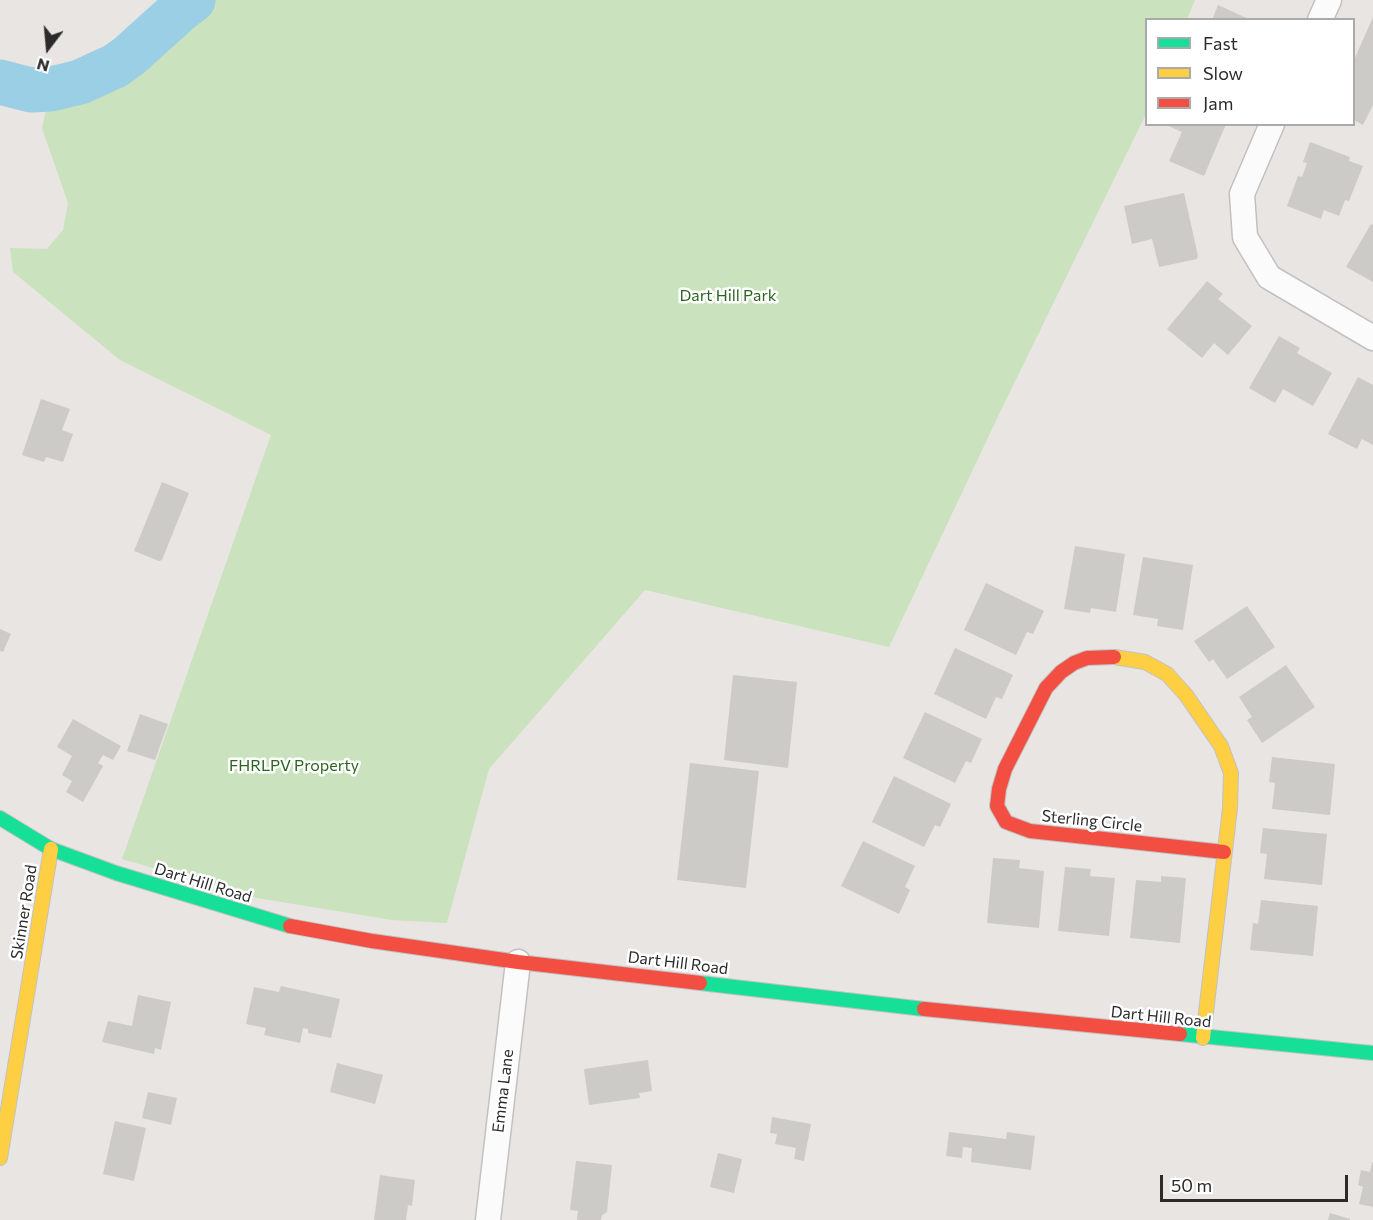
<!DOCTYPE html>
<html>
<head>
<meta charset="utf-8">
<style>
	body { margin:0 }
	#map { position:relative; width:1373px; height:1220px; overflow:hidden; background:#e8e5e2; font-family:Commissioner,sans-serif }
	canvas { display:block }
	.legend { position:absolute; left:1145px; top:18px; width:210px; height:108px; box-sizing:border-box; background:#fff; border:2px solid #aaa; margin:0; padding:8px 10px; list-style:none; font-size:18px; color:#2b2b2b }
	.legend li { display:flex; align-items:center; gap:12px; height:30px }
	.legend b { width:30px; border:2px solid #aaa }
	.north { position:absolute; left:18px; top:18px; width:60px; height:60px; -webkit-text-stroke:4px #fff; paint-order:stroke; rotate:196deg; font-size:16px; font-weight:700; line-height:24px; text-align:center; color:#2b2b2b }
	.north::after { content:''; display:block; margin:auto; width:21px; height:27px; background:#2b2b2b; clip-path:polygon(50% 0,100% 100%,50% 72%,0 100%) }
	.scale { position:absolute; left:1160px; top:1175px; width:188px; height:27px; box-sizing:border-box; border:3px solid #2b2b2b; border-top:0; padding-left:8px; font-size:18px; line-height:21px; white-space:nowrap; color:#2b2b2b; -webkit-text-stroke:4px #fff; paint-order:stroke }
</style>
</head>
<body>
<div id="map">
<canvas width="1373" height="1220"></canvas>
<ul class="legend">
<li><b style="height:8px;background:#16e098"></b>Fast</li>
<li><b style="height:8px;background:#ffcf43"></b>Slow</li>
<li><b style="height:8px;background:#f24e42"></b>Jam</li>
</ul>
<div class="north">N</div>
<div class="scale">50 m</div>
</div>
<script>
const ctx = document.querySelector('canvas').getContext('2d');
ctx.lineJoin = 'round';
function paint(path, color) { ctx.fillStyle = color; ctx.fill(path, 'evenodd'); }
const toPath = rows => new Path2D(rows.map(r => 'M' + r).join(''));
function strokePath(path, color, width, dash) { ctx.strokeStyle = color; ctx.lineWidth = width; ctx.lineCap = dash ? 'butt' : 'round'; ctx.setLineDash(dash || []); ctx.stroke(path); }
function label(font, color, halo, rows, align = 'center') {
  ctx.font = font + ' Commissioner,sans-serif'; ctx.lineWidth = 5; ctx.setLineDash([]); ctx.textBaseline = 'middle'; ctx.strokeStyle = halo; ctx.fillStyle = color; for (const [text, x, y, turn = 0] of rows) {
    ctx.save(); ctx.translate(x, y); ctx.rotate((+turn || 0) * Math.PI / 180); ctx.textAlign = isNaN(turn) ? turn : align; if (halo) ctx.strokeText(text, 0, 0); ctx.fillText(text, 0, 0); ctx.restore();
  }
}
paint(toPath([
	[193,0,1195,0,1187,19,1146,20,1146,114,1001,410,889,647,645,590,489,769,447,923,392,920,257,898,122,859,271,435,120,360,13,272,10,248,47,249,63,230,68,203,42,128,51,89,80,82,115,65,141,47,181,9]
]), '#cae2bd');
strokePath(toPath([
	[0,82,31,90,51,89,80,82,115,66,129,56,181,9,193,0]
]), '#9acfe6', 45);
paint(toPath([
	[1218,5,1251,20,1212,20],
	[1373,17,1373,105,1363,125,1354,120,1354,60],
	[1164,124,1226,124,1204,176,1169,161,1182,132],
	[1310,142,1350,157,1349,161,1363,166,1349,201,1345,200,1339,216,1324,210,1321,219,1287,206,1298,176,1302,177,1307,163,1303,162],
	[1184,193,1198,256,1197,259,1159,267,1152,239,1132,244,1124,206],
	[1371,224,1373,225,1373,282,1346,267],
	[1207,281,1223,294,1218,299,1252,326,1228,355,1214,343,1202,358,1167,329],
	[1279,336,1300,348,1297,353,1332,373,1313,406,1283,389,1275,403,1249,388],
	[1358,377,1373,385,1373,445,1362,439,1357,449,1328,434],
	[41,399,70,409,62,430,73,434,63,462,46,457,44,462,22,455],
	[162,482,189,493,162,560,159,561,134,551],
	[1075,546,1125,554,1116,612,1091,608,1090,613,1064,609],
	[1143,557,1193,565,1183,630,1157,626,1158,619,1133,615],
	[986,583,1044,611,1033,634,1027,632,1016,655,964,630],
	[1247,606,1275,647,1227,679,1213,659,1209,662,1194,641],
	[0,629,11,634,3,652,0,651],
	[955,648,1013,675,1002,699,996,697,986,719,934,694],
	[1286,665,1315,707,1262,743,1247,720,1252,717,1239,697],
	[733,675,797,682,788,768,724,760],
	[925,712,982,739,971,763,966,761,955,783,903,758],
	[140,714,168,724,155,760,127,751],
	[73,719,121,746,113,760,103,755,98,763,103,766,83,802,66,792,72,781,62,775,72,756,57,747],
	[1272,757,1335,764,1330,815,1272,809,1275,783,1269,782],
	[690,763,759,771,746,888,677,880],
	[894,776,951,804,940,827,935,825,924,847,872,822],
	[1263,828,1327,834,1322,885,1264,879,1267,854,1260,853],
	[863,841,915,866,905,887,910,890,899,914,841,886],
	[993,858,1020,860,1019,868,1044,871,1039,928,987,923],
	[1065,867,1091,869,1090,876,1115,878,1109,936,1058,931],
	[1161,876,1186,878,1180,943,1130,938,1136,880,1161,882],
	[1261,900,1318,906,1313,956,1250,950,1253,923,1258,924],
	[281,986,340,999,331,1038,308,1033,308,1029,303,1028,300,1043,264,1035,266,1028,246,1024,254,987,279,992],
	[138,995,171,1002,161,1050,155,1048,154,1054,102,1042,108,1021,132,1026],
	[648,1060,652,1091,639,1093,640,1098,589,1105,584,1069],
	[337,1063,383,1075,375,1104,330,1092],
	[148,1092,177,1098,171,1125,142,1118],
	[772,1117,811,1124,804,1161,794,1159,796,1148,775,1144,777,1134,770,1133],
	[115,1121,146,1128,134,1181,103,1174],
	[949,1132,1006,1139,1007,1132,1035,1136,1031,1170,971,1162,972,1148,963,1147,962,1158,946,1156],
	[718,1153,742,1159,734,1193,710,1187],
	[576,1161,612,1165,607,1212,602,1215,601,1220,577,1220,578,1211,570,1210],
	[1372,1162,1373,1163,1373,1207,1359,1204,1363,1187,1358,1185,1361,1170,1370,1172],
	[380,1175,415,1180,412,1206,408,1205,406,1220,374,1220],
	[1330,1213,1350,1219,1350,1220,1328,1220]
]), '#cdcbc8');
const street = toPath([
	[1320,20,1329,0],
	[1272,124,1242,194,1245,237,1269,277,1373,338],
	[488,1220,518,962]
]);
const fast = toPath([
	[0,818,51,849,116,873,290,926],
	[700,983,924,1009],
	[1180,1034,1373,1053]
]);
const slow = toPath([
	[1114,657,1145,662,1167,674,1186,695,1221,746,1231,773,1230,808,1203,1038],
	[0,1158,51,849]
]);
const jam = toPath([
	[1114,657,1087,658,1074,663,1061,672,1046,688,1005,769,999,789,997,806,1006,822,1030,831,1224,852],
	[290,926,372,941,518,962,700,983],
	[924,1009,1180,1034]
]);
strokePath(street, '#c2c1c2', 27);
strokePath(fast, '#c2c1c2', 16);
strokePath(slow, '#c2c1c2', 16);
strokePath(jam, '#c2c1c2', 16);
strokePath(street, '#fcfbfb', 24);
strokePath(fast, '#16e098', 14);
strokePath(slow, '#ffcf43', 14);
strokePath(jam, '#f24e42', 14);
label('16px', '#2b641f', '#fff', [
	["Dart Hill Park",728,296],
	["FHRLPV Property",294,766]
]);
label('16px', '#2b2b2b', '#fff', [
	["Sterling Circle",1092,821,6],
	["Dart Hill Road",203,883,17],
	["Skinner Road",24,912,-81],
	["Dart Hill Road",678,963,7],
	["Dart Hill Road",1161,1017,6],
	["Emma Lane",503,1091,-83]
]);
</script>
</body>
</html>
